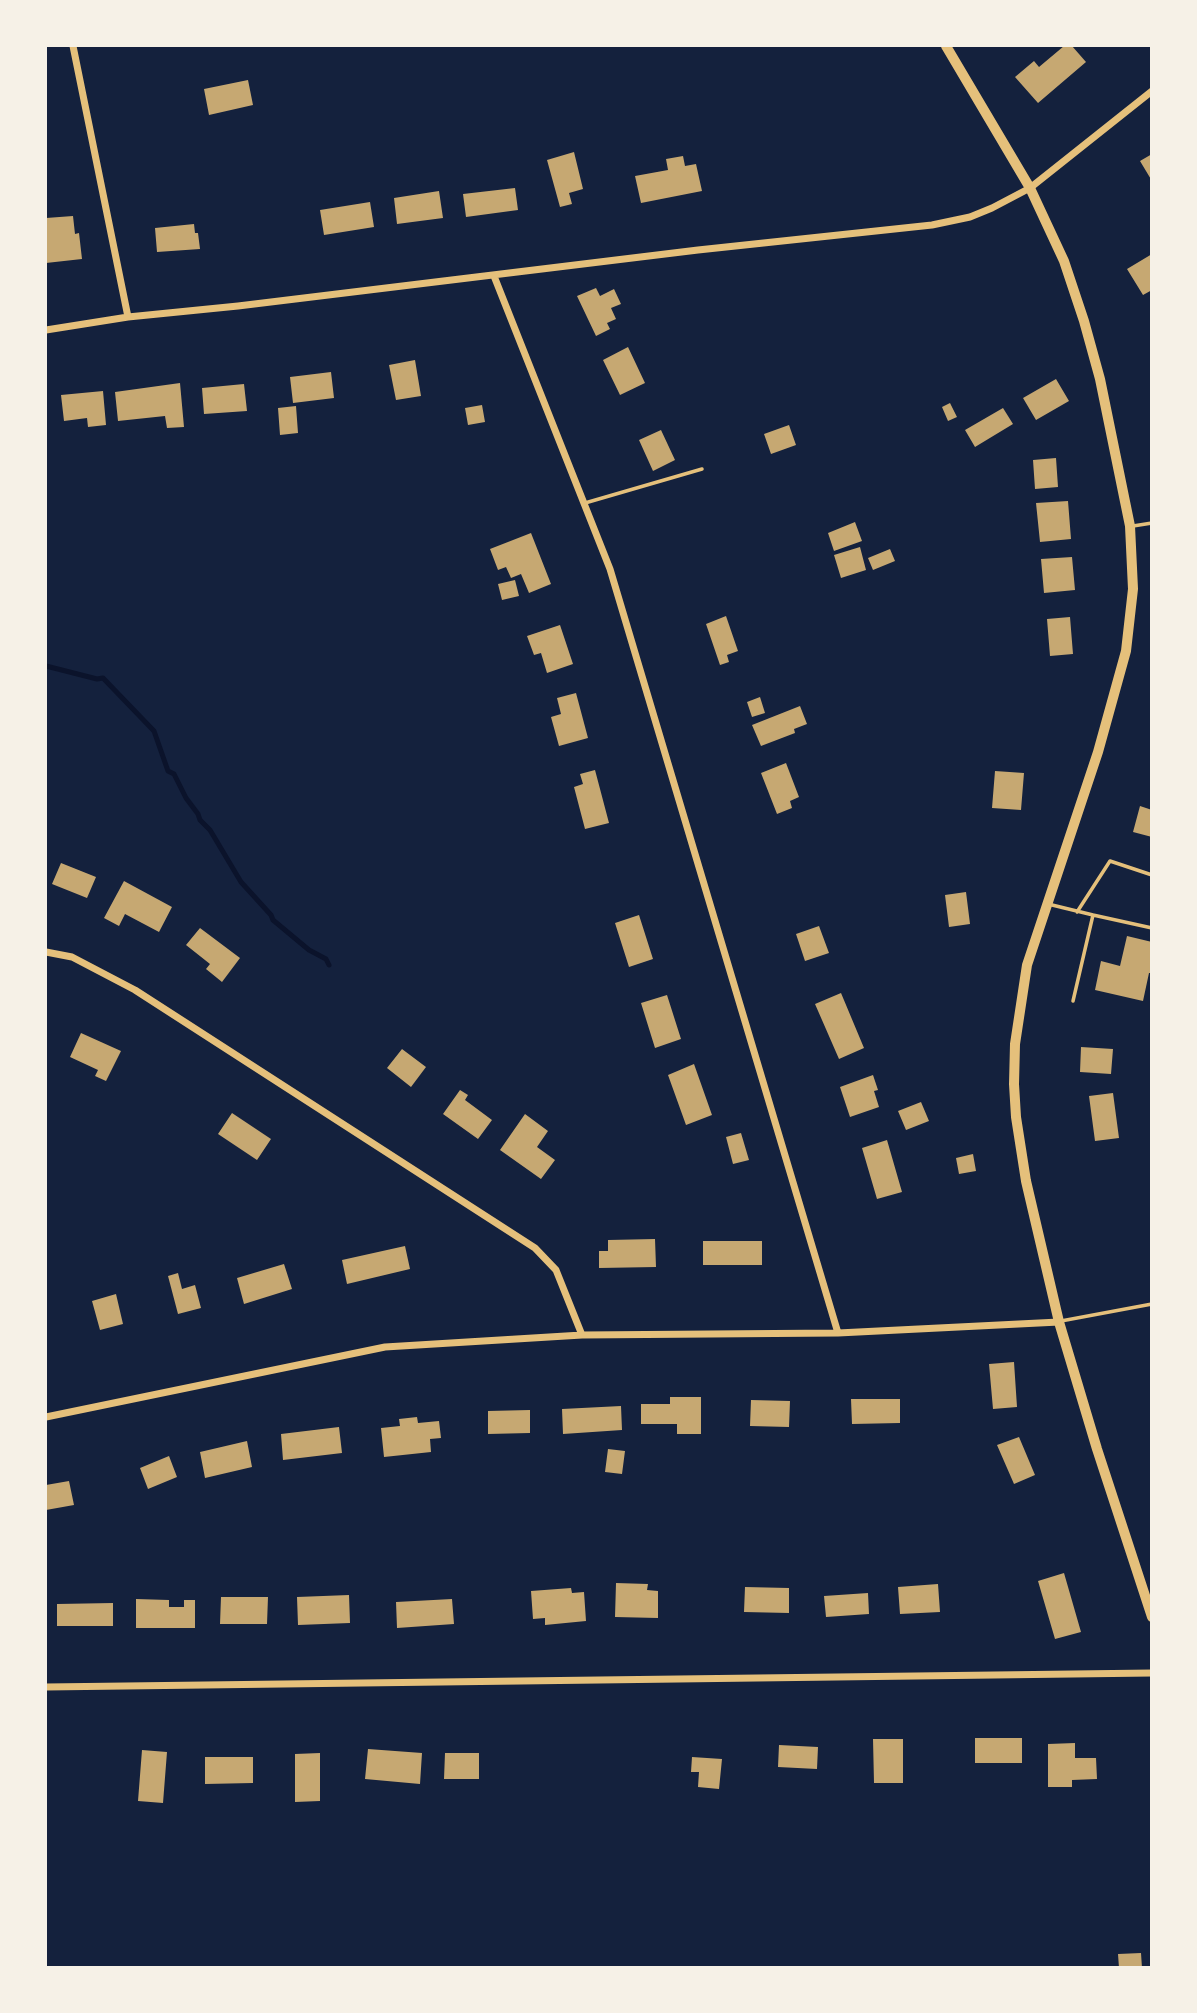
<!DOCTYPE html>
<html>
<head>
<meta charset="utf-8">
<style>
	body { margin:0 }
	#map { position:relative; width:1197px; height:2013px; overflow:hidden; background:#14213d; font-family:Ubuntu,sans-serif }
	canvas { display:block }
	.frame { position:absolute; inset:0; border:47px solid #f6f1e7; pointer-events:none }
</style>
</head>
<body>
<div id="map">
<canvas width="1197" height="2013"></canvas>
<div class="frame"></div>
</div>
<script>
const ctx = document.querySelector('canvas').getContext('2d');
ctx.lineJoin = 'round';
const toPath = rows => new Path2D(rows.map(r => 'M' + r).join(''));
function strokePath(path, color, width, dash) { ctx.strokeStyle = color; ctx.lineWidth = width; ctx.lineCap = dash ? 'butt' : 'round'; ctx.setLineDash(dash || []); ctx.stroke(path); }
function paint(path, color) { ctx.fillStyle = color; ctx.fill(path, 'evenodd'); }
strokePath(toPath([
	[46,666,97,679,103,678,154,731,168,771,174,774,186,798,198,814,200,820,210,830,241,882,271,915,273,920,309,950,326,959,329,965]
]), '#0b132b', 5);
paint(toPath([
	[1064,46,1072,46,1086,62,1038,103,1015,77,1034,61,1039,67],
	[248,80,253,105,209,115,204,89],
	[574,152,583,189,569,193,572,204,560,207,547,160],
	[1152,154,1152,181,1140,161],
	[683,156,685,166,696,164,702,191,641,203,635,176,668,170,666,159],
	[515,188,518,210,466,217,463,194],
	[439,191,443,218,397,224,394,198],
	[370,202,374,227,324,235,320,210],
	[73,216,75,234,79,233,82,259,46,263,46,218],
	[194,224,195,233,198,233,200,249,157,252,155,228],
	[1152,254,1152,290,1143,295,1127,269],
	[596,288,600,296,614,289,621,304,611,308,616,319,607,323,610,329,596,336,577,296],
	[628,347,645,383,620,395,603,360],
	[415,360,421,396,396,400,389,365],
	[331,372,334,398,293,403,290,377],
	[1056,379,1069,401,1036,420,1023,398],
	[180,383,184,427,167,428,165,416,118,421,115,392],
	[244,384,247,411,204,414,202,388],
	[103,391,106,425,88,427,87,418,64,421,61,395],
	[950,403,957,417,948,421,942,407],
	[482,405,485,422,468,425,465,408],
	[296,406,298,433,280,435,278,408],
	[1003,408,1013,424,975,447,965,430],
	[789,425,796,445,771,454,764,434],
	[661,430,675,460,653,471,639,440],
	[1056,458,1058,487,1035,489,1033,460],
	[1068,501,1071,539,1040,542,1036,503],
	[855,522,862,541,834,551,828,533],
	[531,533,551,584,529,593,521,574,511,578,506,567,498,570,490,549],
	[860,547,866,570,841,578,834,555],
	[890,549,895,561,873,570,868,558],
	[1072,557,1075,590,1044,593,1041,559],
	[515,580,519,596,502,600,498,584],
	[726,616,738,651,727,655,729,662,720,665,706,624],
	[1070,617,1073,654,1050,656,1047,619],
	[560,625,573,664,547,673,541,653,534,655,527,636],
	[576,693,588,738,559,746,551,717,561,714,557,698],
	[760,697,765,713,752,717,747,702],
	[800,706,807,724,794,729,795,733,761,746,752,725],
	[786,763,799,797,790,801,792,808,777,814,761,773],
	[595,770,609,823,585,829,574,787,583,784,580,774],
	[995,771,1024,773,1021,810,992,808],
	[1140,806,1152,810,1152,837,1133,832],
	[61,863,96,877,87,898,52,884],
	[124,881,172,907,159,932,125,914,119,926,104,918],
	[966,892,970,924,949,927,945,895],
	[639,915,653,959,629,967,615,923],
	[819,926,829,953,805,961,796,934],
	[200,928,240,958,222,982,206,969,210,964,186,945],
	[1127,936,1152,942,1152,973,1149,973,1143,1001,1095,990,1101,961,1120,966],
	[841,993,864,1048,839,1059,815,1004],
	[667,995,681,1039,655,1048,641,1003],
	[81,1033,121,1051,106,1081,95,1076,98,1070,70,1057],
	[1081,1047,1113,1049,1111,1074,1080,1072],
	[402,1049,426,1067,411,1087,387,1068],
	[694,1064,712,1115,686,1125,668,1075],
	[873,1075,878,1090,874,1091,879,1107,850,1117,840,1087],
	[460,1090,468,1095,465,1100,492,1120,478,1139,443,1114],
	[1113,1093,1119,1138,1095,1141,1089,1096],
	[921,1102,929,1121,906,1130,898,1111],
	[232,1113,271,1139,257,1160,218,1134],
	[525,1114,548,1131,537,1147,555,1160,541,1179,500,1150],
	[741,1133,749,1160,733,1164,726,1137],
	[887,1140,902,1192,877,1199,862,1148],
	[973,1154,976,1171,959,1174,956,1158],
	[655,1239,656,1267,599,1268,599,1251,608,1251,608,1240],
	[703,1241,762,1241,762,1265,703,1265],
	[405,1246,410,1269,347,1284,342,1260],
	[284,1264,292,1289,244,1304,237,1278],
	[178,1273,182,1289,195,1285,201,1308,178,1314,168,1276],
	[116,1294,123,1324,100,1330,92,1301],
	[1014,1362,1017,1407,993,1409,989,1364],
	[670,1397,701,1397,701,1434,677,1434,677,1424,641,1424,641,1404,670,1404],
	[851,1399,900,1399,900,1423,852,1424],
	[751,1400,790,1401,789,1427,750,1426],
	[621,1406,622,1430,563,1434,562,1409],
	[530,1410,530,1433,488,1434,488,1411],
	[417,1417,418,1423,439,1421,441,1438,430,1439,431,1452,384,1457,381,1428,400,1426,399,1419],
	[339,1427,342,1453,283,1460,281,1434],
	[1019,1437,1035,1475,1014,1484,997,1445],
	[247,1441,252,1467,205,1478,200,1452],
	[608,1449,625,1451,622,1474,605,1472],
	[169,1456,177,1477,148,1489,140,1468],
	[69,1481,74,1505,46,1510,46,1485],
	[1064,1573,1081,1632,1055,1639,1038,1581],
	[616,1583,648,1584,647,1590,658,1591,658,1618,615,1617],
	[938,1584,940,1612,900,1614,898,1587],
	[745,1587,789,1588,789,1613,744,1612],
	[571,1588,572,1593,584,1592,586,1621,545,1625,545,1618,533,1619,531,1591],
	[868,1593,869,1614,826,1617,824,1596],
	[349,1595,350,1623,298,1625,297,1597],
	[221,1597,268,1597,267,1624,220,1624],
	[136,1599,169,1600,169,1607,184,1607,184,1600,195,1600,195,1628,136,1628],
	[452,1599,454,1624,397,1628,396,1602],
	[113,1603,113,1626,57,1626,57,1604],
	[975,1738,1022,1738,1022,1763,975,1763],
	[873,1739,903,1739,903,1783,874,1783],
	[1075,1743,1075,1758,1096,1758,1097,1779,1072,1780,1072,1787,1048,1787,1048,1744],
	[779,1745,818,1747,817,1769,778,1767],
	[368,1749,422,1753,420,1784,365,1779],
	[142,1750,167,1752,163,1803,138,1801],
	[320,1753,320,1801,295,1802,295,1754],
	[445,1753,479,1753,479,1779,444,1779],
	[205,1757,253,1757,253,1783,205,1784],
	[692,1757,722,1759,719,1789,698,1787,699,1772,691,1772],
	[1141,1953,1142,1968,1119,1968,1118,1954]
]), '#c6a872');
strokePath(toPath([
	[585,503,702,469],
	[1133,526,1152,523],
	[1048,904,1093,915,1073,1001],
	[1077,912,1110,861,1152,875],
	[1093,915,1152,928],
	[1061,1321,1152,1304]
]), '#e5c07b', 3.5);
strokePath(toPath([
	[73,46,128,317],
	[494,276,610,569,838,1333],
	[46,330,128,317,238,306,698,250,932,225,970,217,992,208,1030,188,1152,91],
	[46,952,72,957,135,990,535,1248,556,1270,582,1335],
	[46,1417,385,1347,582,1335,838,1333,1059,1322],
	[46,1687,1152,1673]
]), '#e5c07b', 7);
strokePath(toPath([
	[946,46,1030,188,1064,261,1084,321,1100,379,1130,526,1133,589,1126,651,1098,752,1027,965,1015,1044,1014,1084,1016,1117,1026,1181,1059,1322,1097,1449,1152,1617]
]), '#e5c07b', 10);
</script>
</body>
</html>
